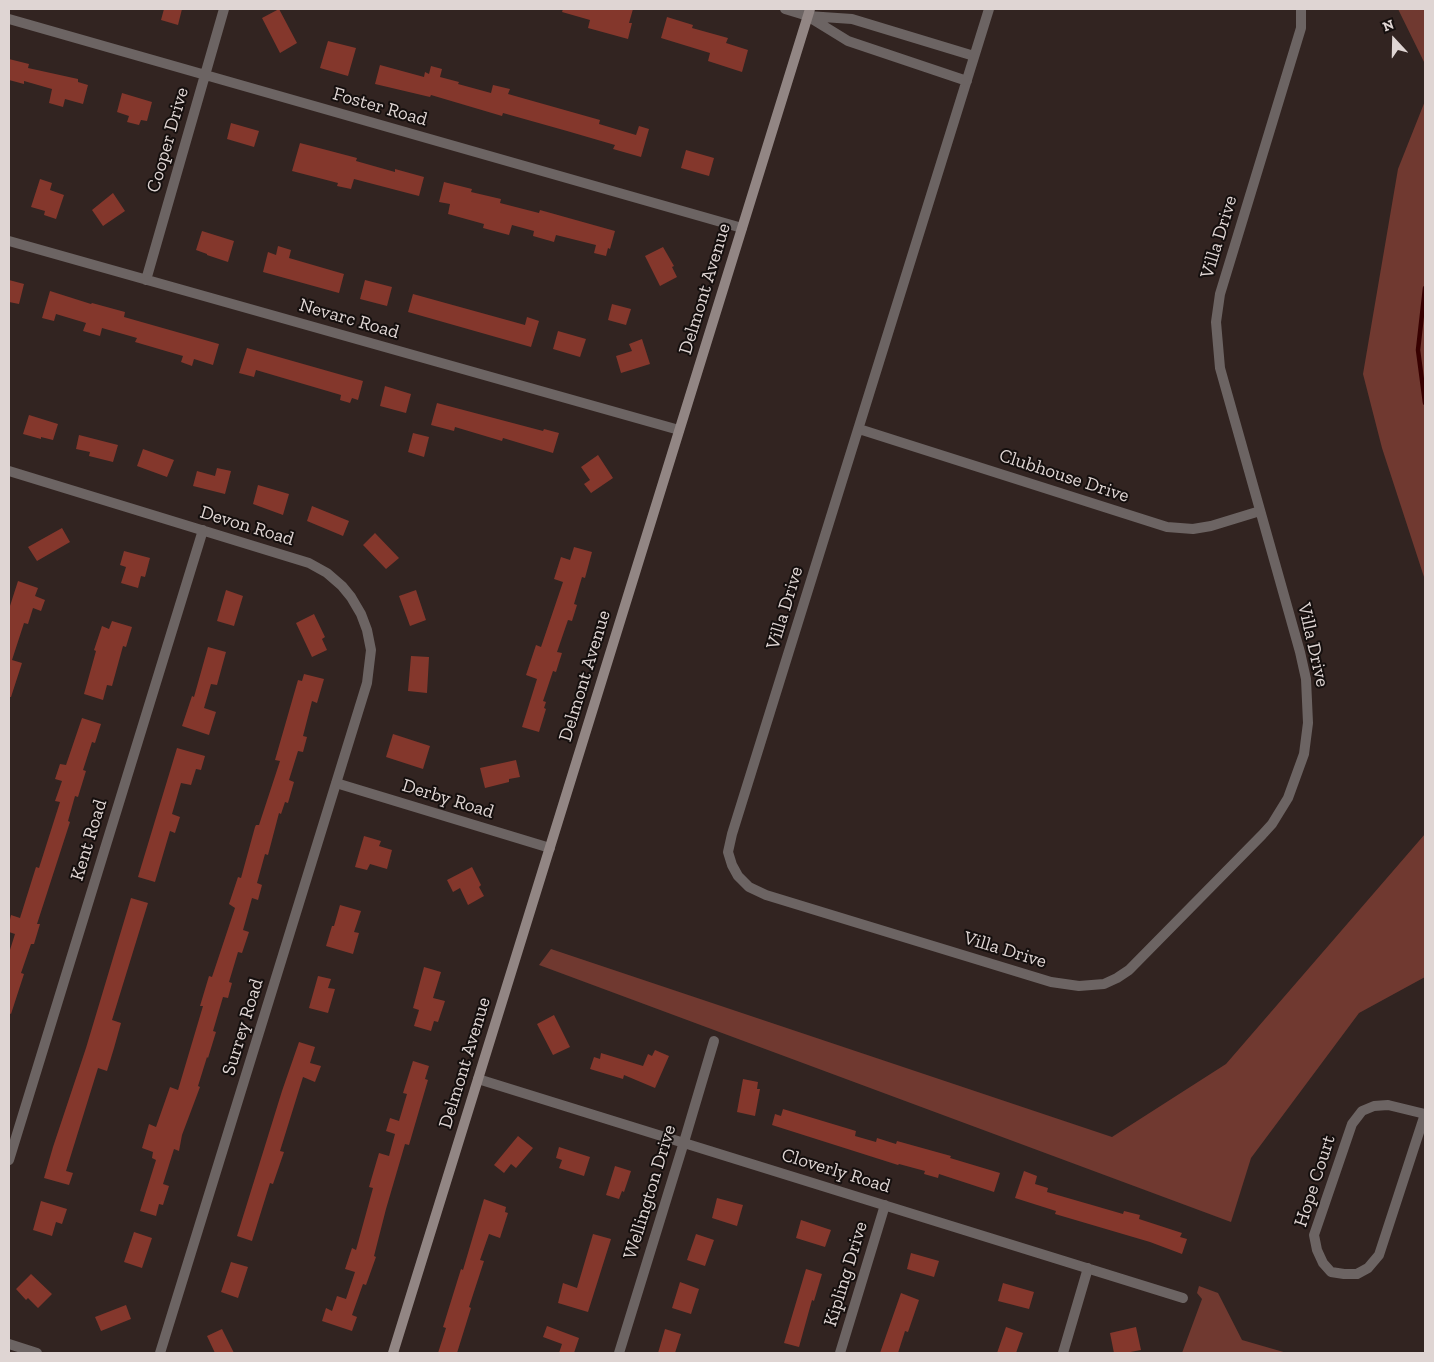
<!DOCTYPE html>
<html>
<head>
<meta charset="utf-8">
<style>
	body { margin:0 }
	#map { position:relative; width:1434px; height:1362px; overflow:hidden; background:#322421; font-family:"Zilla Slab",serif }
	canvas { display:block }
	.frame { position:absolute; inset:0; border:10px solid #dfd5d3; pointer-events:none }
	.north { position:absolute; left:1369px; top:15px; width:50px; height:50px; -webkit-text-stroke:4px #150f0e; paint-order:stroke; rotate:339deg; font-size:14px; font-weight:700; line-height:20px; text-align:center; color:#dfd5d3 }
	.north::after { content:''; display:block; margin:auto; width:18px; height:22px; background:#dfd5d3; clip-path:polygon(50% 0,100% 100%,50% 72%,0 100%) }
</style>
</head>
<body>
<div id="map">
<canvas width="1434" height="1362"></canvas>
<div class="frame"></div>
<div class="north">N</div>
</div>
<script>
const ctx = document.querySelector('canvas').getContext('2d');
ctx.lineJoin = 'round';
function paint(path, color) { ctx.fillStyle = color; ctx.fill(path, 'evenodd'); }
const toPath = rows => new Path2D(rows.map(r => 'M' + r).join(''));
function strokePath(path, color, width, dash) { ctx.strokeStyle = color; ctx.lineWidth = width; ctx.lineCap = dash ? 'butt' : 'round'; ctx.setLineDash(dash || []); ctx.stroke(path); }
function label(font, color, halo, rows, align = 'center') {
  ctx.font = font + ' "Zilla Slab",serif'; ctx.lineWidth = 4; ctx.setLineDash([]); ctx.textBaseline = 'middle'; ctx.strokeStyle = halo; ctx.fillStyle = color; for (const [text, x, y, turn = 0] of rows) {
    ctx.save(); ctx.translate(x, y); ctx.rotate((+turn || 0) * Math.PI / 180); ctx.textAlign = isNaN(turn) ? turn : align; if (halo) ctx.strokeText(text, 0, 0); ctx.fillText(text, 0, 0); ctx.restore();
  }
}
paint(toPath([
	[1398,9,1425,9,1425,64],
	[1425,101,1425,580,1382,448,1363,374,1398,169],
	[1425,834,1425,977,1359,1013,1251,1158,1231,1222,539,965,551,949,1112,1137,1226,1064],
	[1199,1286,1218,1293,1242,1340,1287,1353,1182,1353,1202,1299,1197,1293]
]), '#703930');
strokePath(toPath([
	[1425,288,1418,350,1425,403]
]), '#370000', 4.5);
paint(toPath([
	[164,9,182,9,178,25,161,20],
	[279,9,297,43,280,53,262,18],
	[563,9,633,9,629,23,632,23,628,39,588,28,590,20,562,12],
	[667,17,693,25,692,28,728,38,726,43,748,50,742,72,708,61,710,53,661,38],
	[328,41,356,48,348,76,320,68],
	[9,59,29,64,28,68,78,79,78,82,88,85,83,104,65,99,63,107,49,103,52,89,24,81,24,84,9,80],
	[380,65,424,77,425,72,429,74,431,66,442,69,440,77,459,82,458,84,491,93,493,85,510,89,508,94,600,120,599,124,636,135,639,126,649,129,641,157,613,149,615,145,567,131,503,113,502,116,431,95,430,97,375,84],
	[122,93,152,102,147,121,141,120,139,125,127,122,129,116,117,112],
	[231,123,259,131,254,147,227,139],
	[300,143,357,158,356,161,395,172,395,169,424,177,419,196,354,179,351,189,337,186,338,183,292,171],
	[686,150,714,158,709,176,681,168],
	[40,179,52,183,50,190,64,195,56,219,44,215,45,211,31,207],
	[444,182,472,189,471,192,501,199,500,203,539,213,540,210,615,231,610,249,608,248,606,256,594,253,596,245,556,235,554,242,533,236,534,231,512,225,509,235,483,228,484,224,448,214,450,204,439,202],
	[113,193,125,211,103,226,92,210],
	[202,231,234,241,228,262,207,255,207,254,196,250],
	[278,246,291,250,289,258,344,274,339,293,263,272,268,252,276,255],
	[663,247,674,266,672,267,677,277,660,286,645,256],
	[9,280,24,284,19,304,9,302],
	[365,280,392,287,387,306,360,299],
	[50,291,91,304,92,303,125,312,124,317,219,344,213,365,194,359,192,366,181,362,183,356,135,342,137,338,102,328,100,336,83,331,86,323,56,314,54,321,42,318],
	[413,294,525,325,527,317,539,321,531,347,408,312],
	[612,304,631,309,626,325,608,320],
	[558,331,586,339,580,357,553,349],
	[642,339,650,364,621,373,616,356,632,351,629,344],
	[247,348,363,381,358,400,352,398,350,403,340,400,341,395,256,370,254,377,239,373],
	[385,386,411,394,406,413,380,406],
	[437,403,543,431,544,429,559,433,553,453,503,438,502,441,455,427,454,431,431,425],
	[29,415,58,424,53,440,41,437,41,439,23,434],
	[413,433,429,437,424,457,408,452],
	[79,435,118,445,113,462,89,456,90,452,76,449],
	[143,449,174,460,167,477,137,466],
	[598,455,613,478,591,493,584,484,590,480,581,467],
	[217,468,231,471,225,494,193,486,197,471,215,476],
	[258,485,289,494,283,515,253,504],
	[312,506,349,521,343,536,307,521],
	[62,528,70,542,37,561,28,547],
	[375,533,399,558,386,569,363,545],
	[574,547,592,552,585,578,582,577,574,604,577,605,572,621,568,620,557,652,562,653,556,672,553,671,543,701,546,702,544,708,546,709,539,732,522,727,537,679,526,675,536,645,541,647,563,582,554,579,561,557,570,560],
	[124,551,150,558,145,577,141,576,138,588,121,583,126,567,120,565],
	[18,581,38,588,35,596,45,600,41,611,33,608,28,624,24,623,12,660,22,663,11,697,9,697,9,609],
	[226,590,243,596,234,626,217,621],
	[416,590,426,620,410,626,399,596],
	[314,614,325,637,322,639,327,650,312,657,296,623],
	[112,621,132,627,126,647,123,646,112,686,107,685,103,700,84,694,96,651,94,650,102,626,109,629],
	[208,647,226,652,217,685,211,684,204,708,216,712,209,735,182,726,192,696,194,697],
	[411,656,429,657,427,693,408,691],
	[304,674,324,679,317,703,312,701,303,736,307,737,303,752,298,751,289,780,294,782,288,803,285,802,281,814,279,813,268,855,265,854,257,883,262,885,258,900,252,898,243,930,249,932,242,953,238,952,229,982,232,983,228,998,223,997,213,1031,216,1032,208,1058,207,1057,198,1086,200,1087,182,1135,179,1151,174,1149,163,1184,169,1186,163,1205,159,1204,156,1216,140,1211,156,1160,152,1158,153,1152,142,1148,149,1124,156,1127,170,1087,178,1090,203,1006,200,1006,209,976,212,977,235,908,229,904,238,877,241,878,255,827,256,825,259,825,280,761,275,760,298,680,302,681],
	[82,718,101,724,95,743,92,742,83,770,86,771,78,797,75,796,68,821,70,822,37,924,40,924,34,944,31,944,21,973,24,974,11,1014,9,1013,9,953,15,934,9,932,9,924,11,915,20,918,36,867,39,868,60,802,55,801,62,781,55,779,60,764,66,765],
	[393,734,430,746,423,769,386,757],
	[177,748,205,756,201,770,196,769,191,785,181,783,172,814,180,817,175,833,170,831,155,882,138,877],
	[516,760,520,777,509,779,509,782,485,788,480,768],
	[364,836,381,841,379,846,392,850,387,869,370,864,367,870,355,867],
	[472,867,481,885,479,887,484,896,468,905,460,888,453,892,447,880],
	[131,898,148,903,112,1020,121,1023,114,1048,107,1071,98,1068,66,1171,73,1173,69,1185,44,1178,53,1147,86,1048],
	[340,905,361,911,354,932,359,933,353,954,326,946,332,926,334,926],
	[424,967,441,972,433,998,445,1001,438,1022,434,1021,431,1031,414,1026,419,1010,413,1008],
	[318,976,331,979,328,988,335,989,328,1013,309,1008],
	[554,1015,570,1047,553,1055,537,1024],
	[299,1042,315,1047,310,1063,321,1066,315,1082,303,1077,280,1151,284,1152,273,1184,270,1183,252,1241,237,1236,282,1091],
	[655,1050,669,1056,655,1088,624,1075,623,1079,590,1069,594,1057,600,1059,601,1053,643,1066,648,1054,652,1056],
	[413,1061,429,1066,425,1079,428,1080,409,1145,405,1144,386,1209,374,1256,376,1257,366,1285,363,1284,352,1315,357,1317,352,1331,322,1321,326,1308,332,1311,337,1296,346,1299,355,1272,345,1269,352,1248,356,1250,373,1188,369,1187,379,1153,389,1156,395,1134,386,1131,390,1118,399,1121,407,1094,403,1093],
	[743,1079,758,1082,757,1089,760,1089,755,1116,737,1112],
	[783,1109,856,1131,855,1136,876,1142,877,1138,896,1144,897,1141,951,1156,950,1158,1000,1173,994,1192,939,1174,938,1178,924,1174,925,1171,899,1164,898,1165,772,1125,775,1114,781,1116],
	[518,1136,533,1148,516,1168,511,1164,504,1173,494,1165],
	[559,1147,590,1157,584,1176,559,1168,562,1160,556,1158],
	[615,1166,631,1171,624,1192,622,1191,619,1199,606,1195],
	[1024,1171,1037,1176,1035,1184,1048,1188,1047,1192,1123,1214,1124,1211,1140,1215,1139,1219,1182,1233,1180,1237,1187,1239,1182,1254,1150,1242,1055,1214,1056,1211,1015,1198],
	[717,1198,743,1205,737,1226,712,1218],
	[484,1199,506,1207,505,1212,508,1213,500,1238,489,1234,480,1260,484,1261,469,1307,471,1308,457,1353,438,1353,446,1328,443,1327,461,1269,463,1270],
	[41,1201,67,1209,62,1224,56,1222,52,1236,33,1230],
	[801,1220,831,1230,825,1247,796,1238],
	[134,1232,152,1238,142,1268,124,1262],
	[593,1234,611,1239,588,1312,558,1303,563,1283,577,1288],
	[696,1234,714,1240,705,1266,687,1260],
	[911,1253,939,1261,934,1277,907,1269],
	[231,1262,248,1267,238,1298,221,1292],
	[806,1269,822,1274,814,1301,812,1300,799,1347,784,1343],
	[31,1274,52,1294,38,1308,28,1298,26,1300,16,1289],
	[680,1282,699,1289,691,1314,672,1308],
	[1003,1283,1034,1292,1029,1309,998,1301],
	[901,1293,919,1300,908,1332,905,1331,898,1353,880,1353],
	[126,1305,131,1319,101,1331,95,1317],
	[547,1326,579,1338,574,1353,559,1353,562,1344,543,1337],
	[1006,1327,1023,1333,1016,1353,997,1353],
	[1136,1327,1141,1350,1125,1353,1114,1353,1110,1333],
	[222,1329,234,1353,215,1353,207,1336],
	[665,1329,681,1334,675,1353,658,1353]
]), '#84372c');
strokePath(toPath([
	[785,9,808,16,852,19,974,56],
	[989,9,732,834,728,852,732,865,738,876,749,887,766,895,1051,982,1079,986,1104,984,1117,978,1129,970,1262,835,1272,824,1288,798,1304,754,1308,723,1306,679,1300,652,1220,368,1216,322,1220,294,1301,28,1301,9],
	[809,17,848,41,967,81],
	[9,19,742,228],
	[9,241,679,430],
	[146,280,224,9],
	[859,429,1167,527,1193,529,1211,526,1260,511],
	[9,471,309,563,327,573,342,586,351,597,361,614,367,630,371,650,367,683,160,1353],
	[336,783,550,848],
	[478,1079,1183,1298],
	[1388,1105,1425,1114,1379,1255,1368,1268,1357,1274,1344,1274,1331,1272,1323,1263,1317,1250,1314,1235,1352,1124,1362,1111,1374,1106,1388,1105],
	[9,1160,203,530],
	[9,1344,37,1353],
	[619,1353,684,1142,714,1041],
	[840,1353,885,1205],
	[1063,1353,1088,1268]
]), '#6c6463', 10);
strokePath(toPath([
	[393,1353,810,9]
]), '#928684', 10);
label('19px', '#dfd5d3', '#150f0e', [
	["Foster Road",380,107,16],
	["Cooper Drive",168,140,-74],
	["Villa Drive",1219,237,-73],
	["Delmont Avenue",705,289,-73],
	["Nevarc Road",349,319,16],
	["Clubhouse Drive",1064,476,18],
	["Devon Road",247,526,17],
	["Villa Drive",785,608,-73],
	["Villa Drive",1313,645,77],
	["Delmont Avenue",585,676,-73],
	["Derby Road",448,799,17],
	["Kent Road",89,840,-73],
	["Villa Drive",1005,950,17],
	["Surrey Road",243,1027,-73],
	["Delmont Avenue",465,1063,-73],
	["Cloverly Road",836,1171,17],
	["Hope Court",1315,1181,-72],
	["Wellington Drive",650,1192,-73],
	["Kipling Drive",846,1274,-73]
]);
</script>
</body>
</html>
